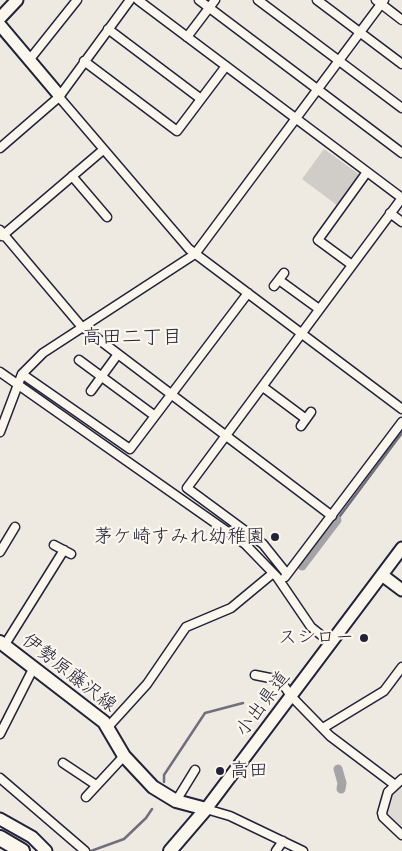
<!DOCTYPE html>
<html>
<head>
<meta charset="utf-8">
<style>
	body { margin:0 }
	canvas { display:block; background:#eeeae2 }
</style>
</head>
<body>
<canvas width="402" height="851"></canvas>
<script>
const ctx = document.querySelector('canvas').getContext('2d');
ctx.lineJoin = 'round';
function paint(path, color) { ctx.fillStyle = color; ctx.fill(path, 'evenodd'); }
const toPath = rows => new Path2D(rows.map(r => 'M' + r).join(''));
function strokePath(path, color, width, dash) { ctx.strokeStyle = color; ctx.lineWidth = width; ctx.lineCap = dash ? 'butt' : 'round'; ctx.setLineDash(dash || []); ctx.stroke(path); }
function label(font, color, halo, rows, align = 'center') {
  ctx.font = font + ' "Patrick Hand","Klee One",sans-serif'; ctx.lineWidth = 4.5; ctx.setLineDash([]); ctx.textBaseline = 'middle'; ctx.strokeStyle = halo; ctx.fillStyle = color; for (const [text, x, y, turn = 0] of rows) {
    ctx.save(); ctx.translate(x, y); ctx.rotate((+turn || 0) * Math.PI / 180); ctx.textAlign = isNaN(turn) ? turn : align; if (halo) ctx.strokeText(text, 0, 0); ctx.fillText(text, 0, 0); ctx.restore();
  }
}
paint(toPath([
	[402,782,402,832,385,817,385,810,391,792]
]), '#dfdbd5');
paint(toPath([
	[324,149,360,175,338,206,302,179]
]), '#d0cdc9');
strokePath(toPath([
	[337,520,402,433],
	[164,782,164,775,205,713,243,703],
	[91,851,124,839,146,818,152,809]
]), '#716f7c', 2.5);
strokePath(toPath([
	[302,566,337,520],
	[338,769,342,783,341,789]
]), '#a6a3a7', 9);
const street = toPath([
	[130,0,59,97,189,249,402,409],
	[138,0,402,198],
	[199,0,402,153],
	[258,0,402,108],
	[317,0,402,64],
	[376,0,402,20],
	[108,29,201,99],
	[187,37,215,0],
	[30,59,77,0],
	[84,61,177,131,226,66],
	[0,148,59,97],
	[72,176,107,217],
	[390,213,402,222],
	[0,230,81,326,332,516],
	[2,236,103,150],
	[352,265,318,240,367,172],
	[279,280,319,309],
	[274,286,284,273],
	[79,360,155,416],
	[0,372,245,544,277,577,311,627,331,643],
	[22,374,130,449,248,293],
	[263,387,306,419],
	[91,391,118,354],
	[301,426,311,412],
	[0,432,22,374,43,353,195,254,384,0],
	[54,545,71,554],
	[0,552,15,527],
	[287,574,263,544,187,488,402,198],
	[285,577,402,422],
	[4,646,64,550],
	[255,675,280,680,291,696,330,736,395,785],
	[108,727,147,684,186,627,231,608,272,574],
	[323,728,384,691,402,667],
	[0,734,33,669],
	[63,763,96,785],
	[0,778,85,851],
	[402,779,388,792,382,813,383,817,402,835],
	[86,797,124,756],
	[176,801,195,770],
	[206,809,230,816,303,851],
	[276,851,283,841]
]);
const secondary = toPath([
	[0,18,17,0],
	[0,25,59,95],
	[382,575,402,590],
	[206,809,402,548],
	[0,819,32,837,46,851]
]);
const primary = toPath([
	[0,642,104,722,124,756,153,787,176,801,206,809,170,851]
]);
const highway = toPath([
	[0,838,22,851]
]);
strokePath(street, '#22223b', 11);
strokePath(secondary, '#22223b', 15);
strokePath(primary, '#22223b', 16);
strokePath(highway, '#22223b', 18);
strokePath(street, '#fbf7ec', 8);
strokePath(secondary, '#fbf7ec', 11);
strokePath(primary, '#fbf7ec', 12);
strokePath(highway, '#fbf7ec', 14);
for (const [x, y, r, color] of [
	[275,537,5,"#22223b"],
	[364,638,5,"#22223b"],
	[220,771,5,"#22223b"]
]) { const dot = new Path2D(); dot.arc(x, y, r, 0, 2 * Math.PI); ctx.fillStyle = color; ctx.fill(dot); strokePath(dot, '#fbf7ec', 2); }
label('19px', '#22223b', '#fbf7ec', [
	["茅ケ崎すみれ幼稚園",265,537],
	["スシロー",354,638],
	["高田",230,771,"left"]
], 'right');
label('19px', '#22223b', '#fbf7ec', [
	["伊勢原藤沢線",69,673,38],
	["小出県道",263,704,-53]
]);
label('20px', '#22223b', '#fbf7ec', [
	["高田二丁目",132,338]
]);
</script>
</body>
</html>
